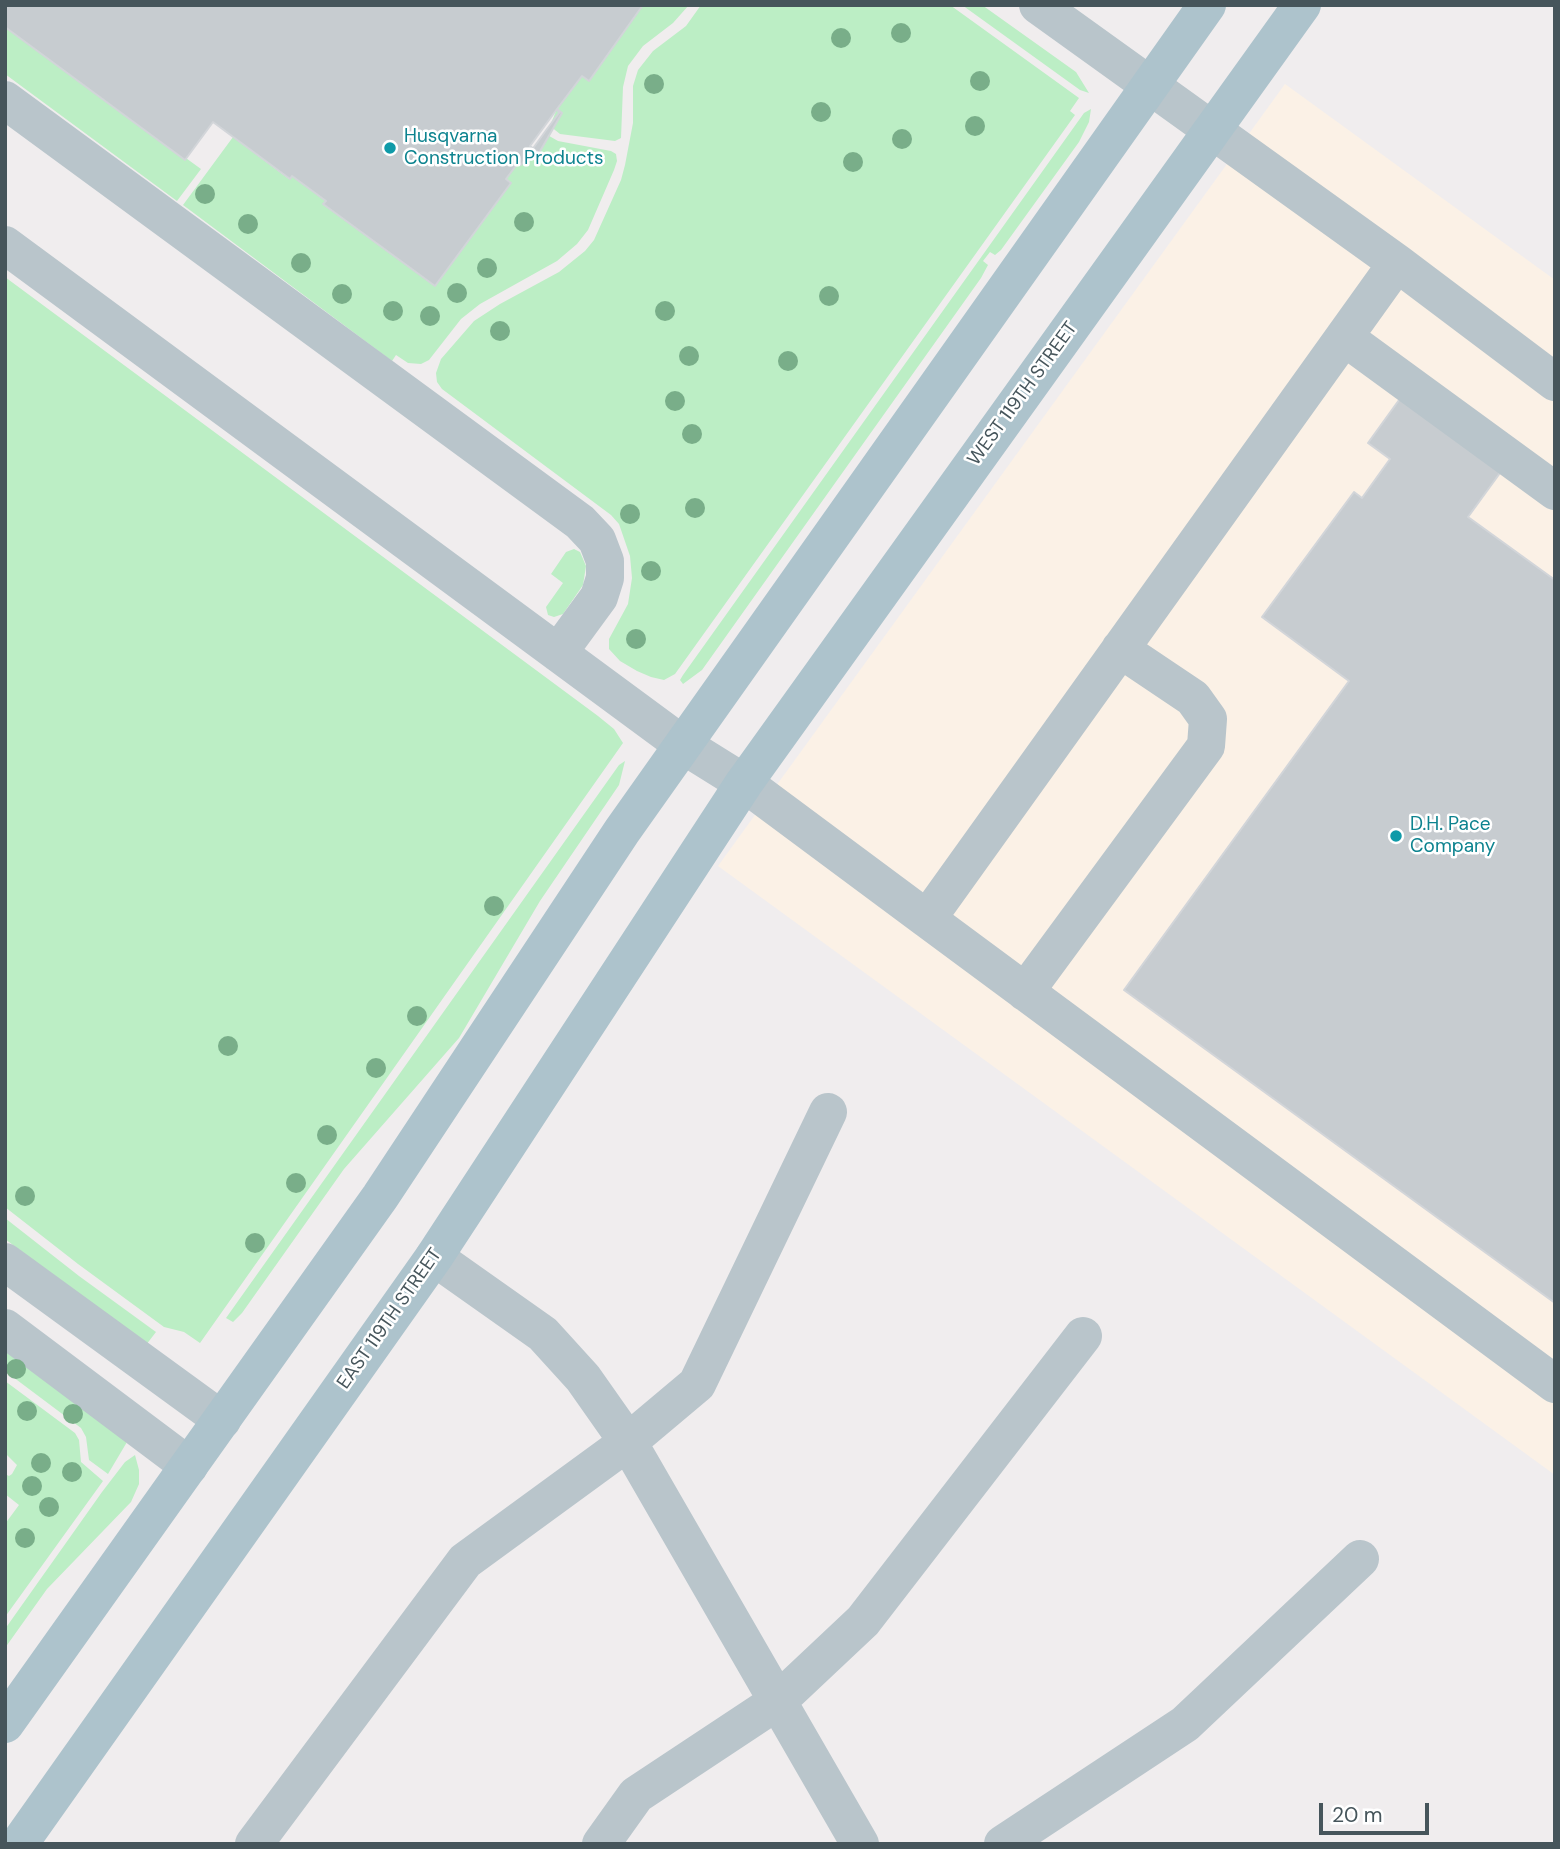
<!DOCTYPE html>
<html>
<head>
<meta charset="utf-8">
<style>
	body { margin:0 }
	#map { position:relative; width:1560px; height:1849px; overflow:hidden; background:#f0edee; font-family:"DM Sans",sans-serif }
	canvas { display:block }
	.frame { position:absolute; inset:0; border:7px solid #46555b; pointer-events:none }
	.scale { position:absolute; left:1319px; top:1803px; width:110px; height:32px; box-sizing:border-box; border:4px solid #46555b; border-top:0; padding-left:9px; font-size:21px; line-height:24px; white-space:nowrap; color:#46555b; -webkit-text-stroke:5px #fff; paint-order:stroke }
</style>
</head>
<body>
<div id="map">
<canvas width="1560" height="1849"></canvas>
<div class="frame"></div>
<div class="scale">20 m</div>
</div>
<script>
const ctx = document.querySelector('canvas').getContext('2d');
ctx.lineJoin = 'round';
function paint(path, color) { ctx.fillStyle = color; ctx.fill(path, 'evenodd'); }
const toPath = rows => new Path2D(rows.map(r => 'M' + r).join(''));
function strokePath(path, color, width, dash) { ctx.strokeStyle = color; ctx.lineWidth = width; ctx.lineCap = dash ? 'butt' : 'round'; ctx.setLineDash(dash || []); ctx.stroke(path); }
function label(font, color, halo, rows, align = 'center') {
  ctx.font = font + ' "DM Sans",sans-serif'; ctx.lineWidth = 5; ctx.setLineDash([]); ctx.textBaseline = 'middle'; ctx.strokeStyle = halo; ctx.fillStyle = color; for (const [text, x, y, turn = 0] of rows) {
    ctx.save(); ctx.translate(x, y); ctx.rotate((+turn || 0) * Math.PI / 180); ctx.textAlign = isNaN(turn) ? turn : align; if (halo) ctx.strokeText(text, 0, 0); ctx.fillText(text, 0, 0); ctx.restore();
  }
}
paint(toPath([
	[1285,84,1555,280,1555,1475,718,866]
]), '#fbf1e6');
paint(toPath([
	[643,5,689,5,673,23,643,46,628,66,623,87,621,138,615,141,560,134,550,126,556,111,582,76,589,80],
	[701,5,950,5,1079,98,1070,111,1075,115,675,674,664,680,651,677,637,671,620,661,609,649,609,639,628,604,632,578,630,556,619,524,611,515,442,389,437,382,436,373,441,359,474,321,500,304,559,272,585,251,594,240,621,180,625,165,633,123,633,86,638,70,653,51,686,26],
	[962,5,982,5,1076,72,1089,93,1080,90],
	[5,27,201,169,177,201,5,74],
	[1091,109,1089,122,1079,142,1001,250,995,255,990,252,983,261,988,265,981,278,702,670,683,684,680,680,683,675,1084,113],
	[544,133,558,141,611,151,616,154,617,161,614,170,588,230,577,244,557,261,480,304,461,319,429,360,421,364,408,363,396,355,392,361,183,205,233,137,289,179,292,176,326,201,324,205,435,286,511,183,506,179,518,163,521,165],
	[5,277,598,716,614,729,623,743,200,1343,184,1332,164,1327,78,1264,5,1207],
	[574,549,580,552,586,566,583,585,563,614,554,617,548,615,546,607,563,583,551,574,566,552],
	[625,761,619,785,540,901,459,1038,344,1169,242,1313,233,1322,226,1318,619,765],
	[5,1218,79,1276,156,1332,146,1345,5,1239],
	[5,1351,127,1442,108,1474,89,1460,86,1437,81,1428,5,1371],
	[5,1381,75,1433,79,1440,81,1462,103,1481,5,1617,5,1524,19,1505,5,1494,5,1474,9,1476,12,1474,17,1465,5,1453],
	[135,1455,139,1470,139,1484,131,1502,47,1589,5,1648,5,1629,102,1492,125,1462]
]), '#bceec5');
const building = toPath([
	[5,5,643,5,589,81,582,76,557,109,559,113,547,129,521,165,518,163,506,179,511,183,435,286,323,204,326,201,292,176,290,179,213,122,185,160,5,27,5,5],
	[557,109,562,113,539,153,530,146,557,109],
	[1407,389,1508,462,1468,517,1555,580,1555,1303,1124,990,1349,681,1262,617,1354,492,1362,498,1390,459,1368,443,1407,389]
]);
paint(building, '#c7ccd0');
strokePath(building, '#d2d5d9', 2);
strokePath(toPath([
	[5,100,580,522,597,540,605,561,605,578,599,597,558,653],
	[5,245,683,745,744,783,927,919,1397,263,1038,5],
	[1397,263,1555,382],
	[1344,337,1555,491],
	[927,919,1555,1384],
	[1025,992,1206,746,1208,719,1193,698,1120,649],
	[434,1257,543,1334,583,1378,628,1442,860,1844],
	[5,1262,222,1420],
	[5,1328,189,1466],
	[254,1844,465,1561,628,1442,697,1384,828,1112],
	[601,1844,636,1795,778,1701,863,1621,1083,1336],
	[1003,1844,1185,1724,1360,1559]
]), '#b9c5cb', 38);
strokePath(toPath([
	[5,1724,380,1197,622,831,1207,5],
	[19,1844,434,1257,744,783,1302,5]
]), '#adc3cc', 38);
ctx.fillStyle = '#79ae89';
for (const [x, y] of [
	[901,33],
	[841,38],
	[980,81],
	[654,84],
	[821,112],
	[975,126],
	[902,139],
	[853,162],
	[205,194],
	[524,222],
	[248,224],
	[301,263],
	[487,268],
	[457,293],
	[342,294],
	[829,296],
	[393,311],
	[665,311],
	[430,316],
	[500,331],
	[689,356],
	[788,361],
	[675,401],
	[692,434],
	[695,508],
	[630,514],
	[651,571],
	[636,639],
	[494,906],
	[417,1016],
	[228,1046],
	[376,1068],
	[327,1135],
	[296,1183],
	[25,1196],
	[255,1243],
	[16,1369],
	[27,1411],
	[73,1414],
	[41,1463],
	[72,1472],
	[32,1486],
	[49,1507],
	[25,1538]
]) { ctx.beginPath(); ctx.arc(x, y, 10, 0, 2 * Math.PI); ctx.fill(); }
for (const [x, y, r, color] of [
	[390,148,7,"#0f9aa8"],
	[1396,836,7,"#0f9aa8"]
]) { const dot = new Path2D(); dot.arc(x, y, r, 0, 2 * Math.PI); ctx.fillStyle = color; ctx.fill(dot); strokePath(dot, '#fff', 2.5); }
label('19px', '#0d838f', '#fff', [
	["Husqvarna",404,137],
	["Construction Products",404,159],
	["D.H. Pace",1410,825],
	["Company",1410,847]
], 'left');
label('19px', '#46555b', '#fff', [
	["WEST 119TH STREET",1023,394,-54],
	["EAST 119TH STREET",390,1319,-55]
]);
</script>
</body>
</html>
